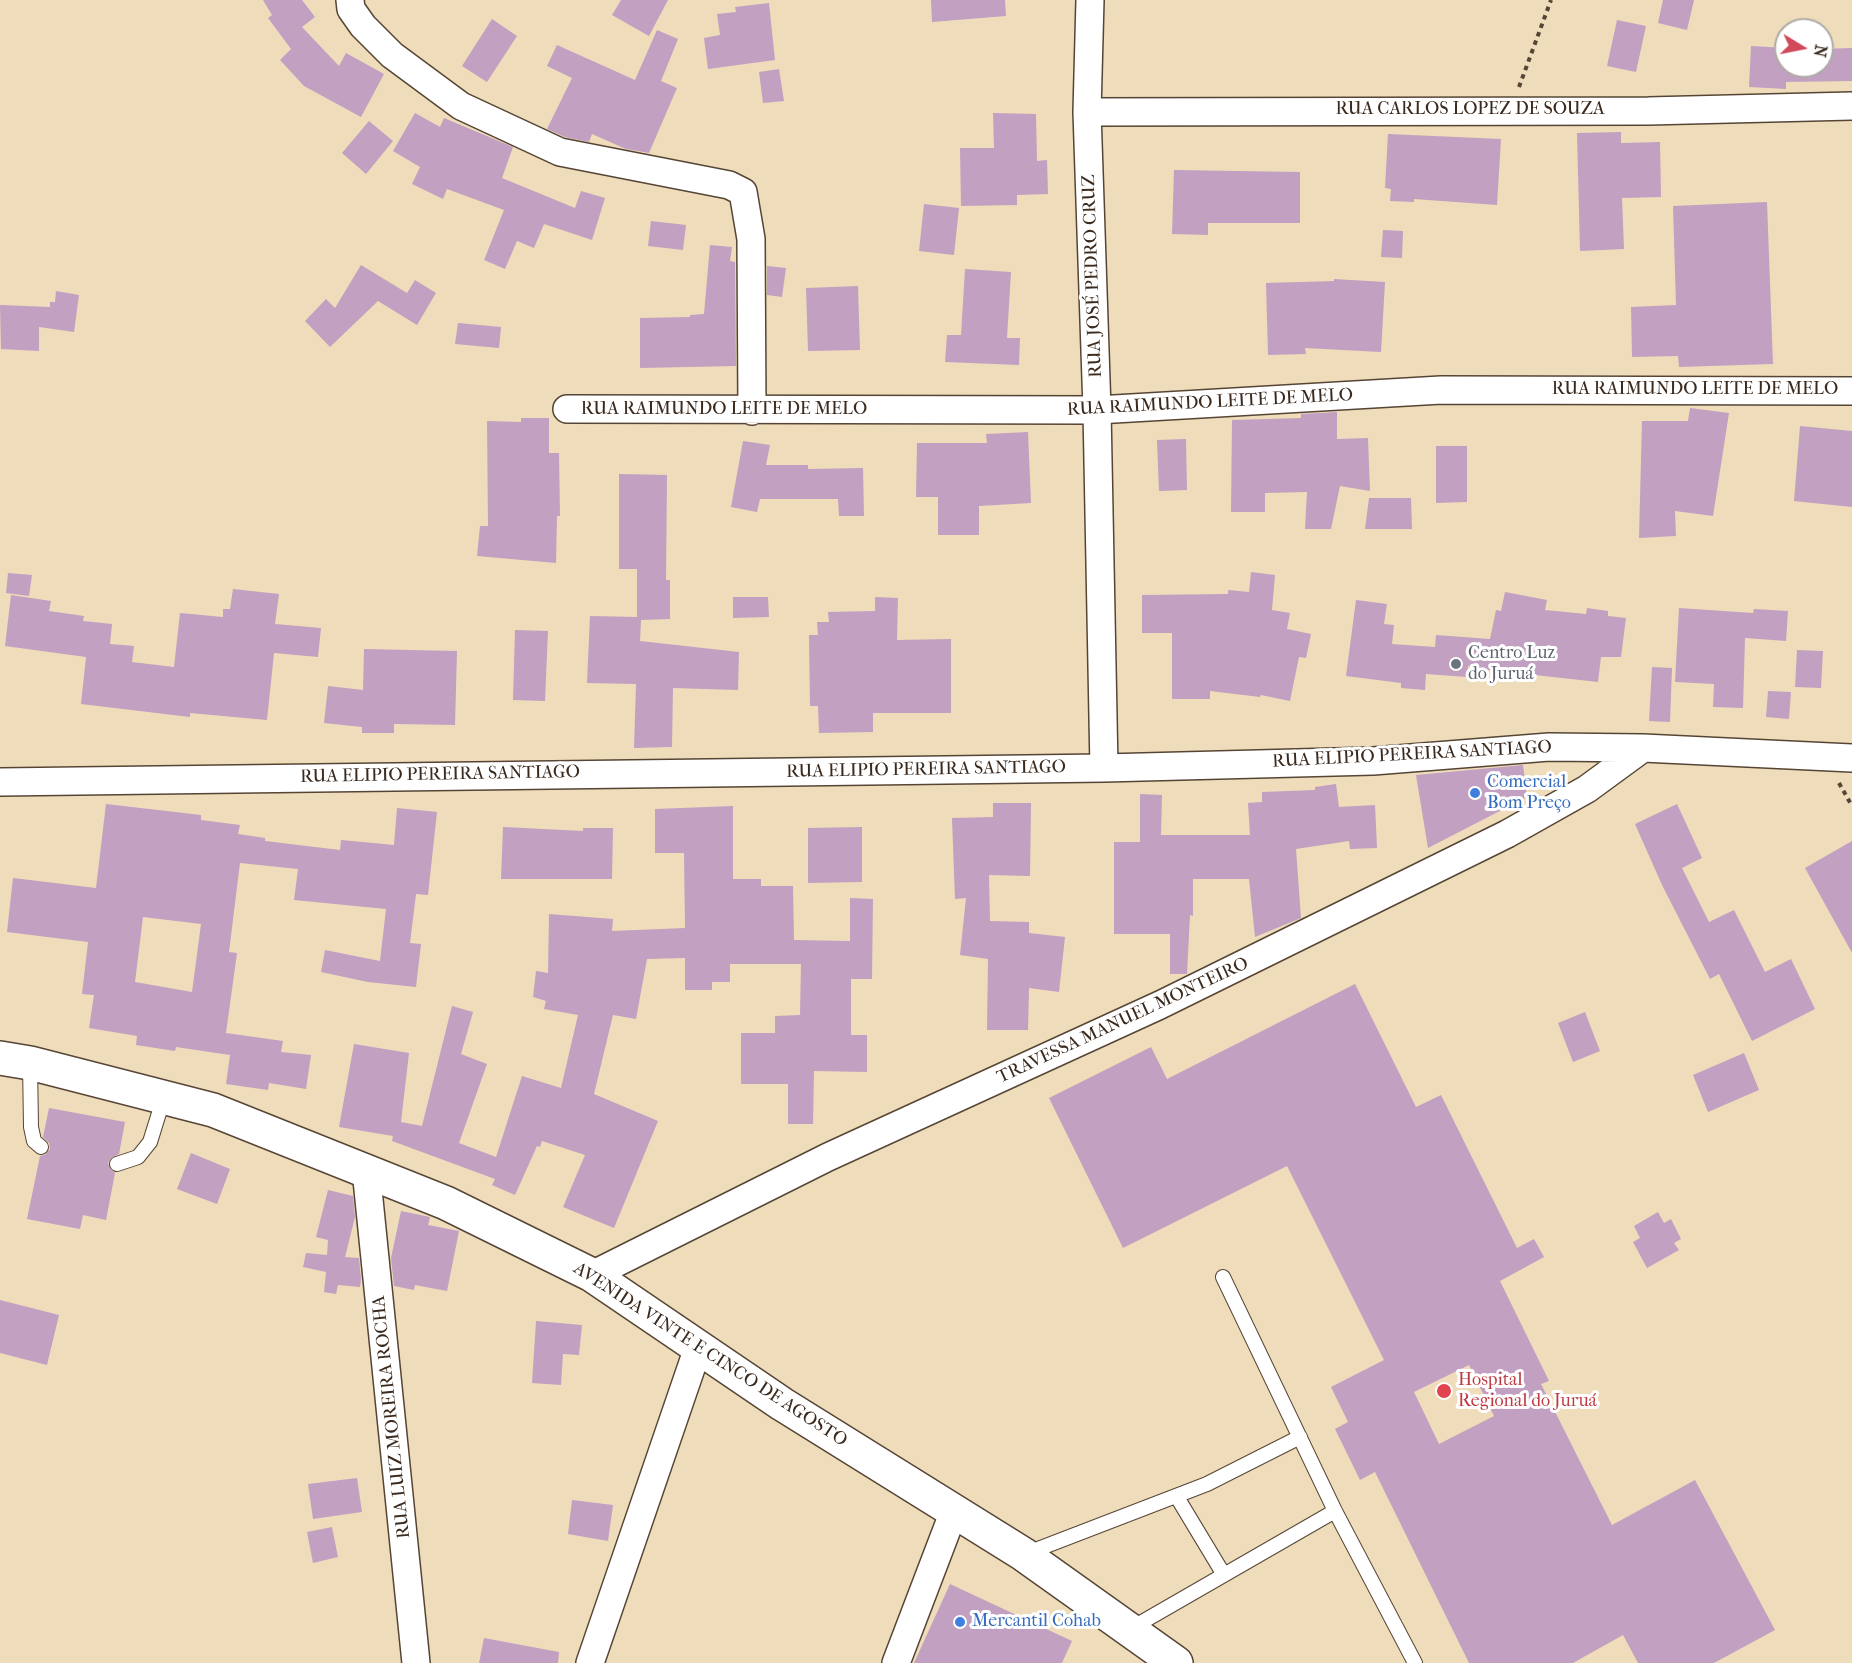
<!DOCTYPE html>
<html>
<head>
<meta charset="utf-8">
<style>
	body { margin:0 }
	#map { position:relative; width:1852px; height:1663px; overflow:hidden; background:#efdcba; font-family:"IM FELL French Canon",serif }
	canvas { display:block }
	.north { position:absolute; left:1774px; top:18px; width:60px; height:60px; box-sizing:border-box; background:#fff; border:2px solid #b1aaa5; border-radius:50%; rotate:100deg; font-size:16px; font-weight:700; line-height:24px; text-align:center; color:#3b2a1e }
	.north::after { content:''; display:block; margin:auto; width:21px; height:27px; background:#d1495b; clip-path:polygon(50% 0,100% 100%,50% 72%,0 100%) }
</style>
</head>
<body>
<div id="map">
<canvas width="1852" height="1663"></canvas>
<div class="north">N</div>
</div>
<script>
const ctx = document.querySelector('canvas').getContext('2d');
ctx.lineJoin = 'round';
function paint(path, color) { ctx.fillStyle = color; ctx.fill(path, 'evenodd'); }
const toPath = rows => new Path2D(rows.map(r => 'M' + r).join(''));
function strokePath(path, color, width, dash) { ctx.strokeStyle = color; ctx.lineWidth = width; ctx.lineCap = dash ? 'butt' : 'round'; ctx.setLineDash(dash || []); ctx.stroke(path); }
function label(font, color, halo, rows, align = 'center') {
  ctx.font = font + ' "IM FELL French Canon",serif'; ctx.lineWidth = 6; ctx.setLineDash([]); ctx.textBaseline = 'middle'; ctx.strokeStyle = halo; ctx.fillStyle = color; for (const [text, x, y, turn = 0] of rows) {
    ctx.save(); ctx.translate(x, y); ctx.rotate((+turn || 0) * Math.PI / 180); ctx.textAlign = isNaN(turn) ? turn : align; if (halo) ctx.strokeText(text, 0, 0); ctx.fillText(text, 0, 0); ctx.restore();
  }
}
paint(toPath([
	[263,0,302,0,315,17,302,27,339,66,346,53,384,74,361,117,304,86,280,60,291,49,268,18,272,15],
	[621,0,668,0,649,36,612,15],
	[931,0,1005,0,1006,16,932,22],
	[1663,0,1694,0,1687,30,1658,23],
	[769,3,775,60,708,69,704,38,720,35,717,14,736,12,735,7],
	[492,19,517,36,487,82,462,66],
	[1617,20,1646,26,1636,72,1607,66],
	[657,30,678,39,661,81,677,88,649,153,626,149,592,134,589,142,565,137,547,129,572,78,547,66,557,45,635,80],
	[1751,46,1786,48,1786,66,1822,66,1822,49,1852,48,1852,81,1786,82,1786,89,1749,87],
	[779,69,784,101,763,103,759,72],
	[415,113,440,127,444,118,513,147,502,178,575,208,581,191,605,198,592,240,544,224,534,248,517,241,505,269,484,260,504,210,447,189,443,199,412,184,420,167,393,151],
	[993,113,1036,114,1037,161,1047,160,1048,194,1017,195,1017,205,961,206,960,148,994,148],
	[369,121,393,141,366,174,342,153],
	[1621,132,1621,143,1660,142,1661,197,1622,198,1624,249,1580,251,1577,133],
	[1388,134,1501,139,1497,205,1414,199,1414,202,1390,201,1391,189,1385,188],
	[1174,170,1300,172,1300,223,1208,223,1208,235,1172,234],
	[1767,202,1773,364,1679,367,1678,356,1632,357,1631,307,1676,305,1673,206],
	[924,204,959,208,954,255,919,251],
	[651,221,686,225,683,250,648,246],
	[1383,230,1403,231,1402,258,1381,257],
	[710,245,732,247,730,261,735,262,736,366,640,368,640,318,690,317,690,315,704,314],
	[361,265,407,293,415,280,436,293,417,325,378,301,330,347,305,321,326,299,335,308],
	[767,266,786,268,782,297,767,295],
	[965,269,1011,272,1007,338,1020,338,1019,365,945,362,947,335,961,335],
	[1334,279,1385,282,1381,352,1305,348,1306,354,1268,355,1266,283,1334,281],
	[858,286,860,350,808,351,806,288],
	[56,291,79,295,74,332,39,327,39,351,1,349,0,305,50,307,50,302,55,302],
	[458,323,501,327,499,348,455,344],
	[1690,408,1729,413,1713,516,1675,511,1676,536,1639,538,1642,421,1688,421],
	[1337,412,1337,439,1368,438,1370,491,1340,486,1331,529,1305,529,1307,492,1265,493,1265,512,1231,512,1232,420,1301,418,1301,414],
	[521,418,549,418,549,453,559,453,560,516,557,516,556,563,477,556,480,526,488,526,487,421,521,422],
	[1800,426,1852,431,1852,507,1794,501],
	[1028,432,1031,503,979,506,979,535,938,535,938,497,916,497,917,443,987,443,986,434],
	[1186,439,1187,490,1159,491,1157,440],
	[743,441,770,445,766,465,808,465,808,469,863,468,864,516,839,516,838,499,760,499,757,512,731,507],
	[1436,446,1467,446,1467,502,1436,503],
	[619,474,667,475,666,580,670,580,670,619,641,620,640,641,739,652,738,690,673,688,672,747,634,748,636,684,587,683,590,616,637,617,637,569,619,569],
	[1369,498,1411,498,1412,529,1365,529],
	[1251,572,1275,575,1272,610,1290,613,1287,629,1311,634,1306,658,1299,657,1290,701,1261,695,1260,697,1210,691,1210,699,1172,699,1172,633,1142,633,1142,595,1228,594,1228,590,1249,592],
	[8,573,32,575,29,596,6,593],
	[233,589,279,594,275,624,321,628,318,657,274,653,267,720,190,713,190,717,81,704,86,657,5,646,11,595,51,601,49,611,84,616,83,621,112,624,110,644,134,646,132,662,174,667,180,613,223,617,223,609,230,609],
	[1505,592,1547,600,1545,610,1586,614,1587,608,1608,611,1608,616,1626,618,1621,657,1601,657,1598,682,1535,675,1535,679,1468,666,1467,677,1426,674,1425,690,1401,688,1401,683,1346,676,1356,600,1387,604,1384,624,1394,625,1392,644,1435,647,1436,635,1490,639,1496,610,1501,611],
	[733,597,768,597,769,617,733,618],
	[875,597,898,598,897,640,951,639,951,713,873,713,873,732,819,733,818,706,810,706,809,635,818,635,817,622,829,622,828,612,875,611],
	[1679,608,1753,613,1754,609,1788,611,1786,641,1745,638,1743,708,1713,707,1714,684,1675,682],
	[515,630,548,631,545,701,513,700],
	[364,649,457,651,455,725,394,724,394,733,362,733,362,727,324,723,328,686,363,690],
	[1797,650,1823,651,1821,688,1795,687],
	[1652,667,1672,668,1670,722,1649,721],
	[1768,691,1791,692,1789,719,1766,717],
	[1523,765,1527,797,1428,848,1416,775],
	[1336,784,1339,807,1375,805,1377,848,1350,849,1349,841,1296,849,1301,918,1255,937,1249,879,1193,879,1193,916,1190,915,1187,974,1170,974,1170,934,1114,934,1114,842,1140,842,1140,794,1162,795,1161,835,1250,835,1248,803,1262,802,1262,792,1315,790,1315,787],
	[993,803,1031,803,1030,876,989,875,990,921,1029,922,1029,933,1065,937,1059,992,1029,988,1028,1030,987,1030,988,959,960,955,966,898,955,899,952,818,993,817],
	[106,804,201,815,201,820,240,825,238,834,265,838,265,841,340,850,341,840,394,845,397,808,437,812,428,895,416,894,410,943,421,944,416,987,368,982,321,972,325,950,380,961,386,909,294,900,298,869,240,863,229,952,237,953,226,1033,283,1041,281,1052,311,1055,306,1089,269,1083,268,1090,226,1084,230,1055,176,1047,175,1051,136,1045,137,1036,89,1028,94,995,82,994,88,942,7,932,13,878,96,888],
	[143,917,201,924,192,992,135,982],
	[1677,804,1702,858,1682,868,1709,922,1734,910,1765,972,1791,959,1815,1009,1752,1041,1719,974,1710,979,1662,885,1635,824],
	[733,806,733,879,761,879,761,886,793,886,794,940,850,941,850,898,873,899,872,979,851,979,851,1035,867,1035,867,1072,814,1071,813,1124,788,1124,788,1084,741,1084,741,1033,775,1033,775,1016,800,1015,801,964,730,964,730,982,712,982,712,990,685,990,685,958,647,959,636,1019,613,1015,594,1094,658,1121,614,1228,563,1207,585,1155,542,1141,540,1147,537,1146,515,1195,492,1185,495,1179,392,1141,393,1136,339,1127,354,1044,409,1053,401,1122,422,1126,452,1006,473,1012,461,1054,487,1064,459,1143,496,1157,522,1076,561,1088,578,1015,544,1009,546,1001,533,997,536,971,548,973,549,914,613,919,612,931,685,928,684,853,655,853,655,809],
	[503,827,583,831,583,828,613,828,612,879,501,879],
	[862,827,862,882,808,883,808,828],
	[1852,841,1852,953,1805,868],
	[1355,984,1416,1107,1441,1095,1517,1248,1534,1239,1544,1257,1500,1281,1549,1381,1541,1384,1612,1525,1695,1480,1775,1630,1714,1663,1638,1663,1623,1635,1573,1663,1469,1663,1375,1472,1360,1480,1335,1429,1348,1422,1331,1387,1384,1360,1287,1166,1123,1248,1049,1098,1151,1047,1167,1079],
	[1469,1365,1494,1416,1439,1444,1414,1392],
	[1585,1012,1600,1051,1573,1062,1558,1023],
	[1744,1053,1759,1090,1708,1112,1693,1075],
	[49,1108,125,1122,119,1154,111,1158,108,1163,111,1170,115,1173,106,1220,83,1215,80,1229,27,1219,40,1156,45,1155,50,1149,49,1143,43,1137],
	[191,1153,230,1169,217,1204,177,1189],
	[328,1190,353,1196,355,1217,345,1257,359,1258,361,1279,360,1287,338,1285,336,1294,324,1292,326,1272,303,1267,306,1253,327,1255,328,1240,316,1237],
	[401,1211,430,1217,428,1225,459,1231,447,1291,415,1285,414,1290,394,1286,391,1258],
	[1658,1212,1664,1223,1671,1219,1681,1239,1674,1243,1679,1250,1647,1268,1633,1242,1640,1238,1634,1226],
	[0,1300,59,1315,47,1365,0,1353],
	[536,1321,582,1325,579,1355,563,1354,561,1385,532,1383],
	[357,1478,362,1512,313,1519,308,1484],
	[572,1500,613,1505,608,1541,568,1534],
	[332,1527,338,1557,313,1563,307,1532],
	[950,1584,1072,1641,1062,1663,914,1663],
	[484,1638,559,1652,558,1663,479,1663]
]), '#c1a0c2');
const service = toPath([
	[30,1063,31,1127,34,1141,41,1147],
	[117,1164,138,1157,150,1142,164,1097],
	[1223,1277,1335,1511,1415,1663],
	[1177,1497,1224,1575],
	[1025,1554,1207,1484,1300,1437],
	[1130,1629,1335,1511]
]);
const minor = toPath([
	[350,0,351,9,363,26,392,55,461,106,560,152,729,185,743,192,751,239,752,411],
	[1090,0,1087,112,1097,410,1104,768],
	[1087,112,1648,111,1852,106],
	[567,409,1097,410,1441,390,1852,391],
	[0,782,1104,768,1373,761,1549,747,1643,748,1852,758],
	[366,1170,416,1663],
	[592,1275,828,1157,1160,1005,1507,834,1587,789,1643,748],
	[590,1663,699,1345],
	[896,1663,954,1511]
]);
const secondary = toPath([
	[0,1058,30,1063,213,1110,446,1203,592,1275,782,1404,1023,1554,1176,1663]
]);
strokePath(service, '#564535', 16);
strokePath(minor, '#564535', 30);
strokePath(secondary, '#564535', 36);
strokePath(toPath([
	[1519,87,1551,0],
	[1839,783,1852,806]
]), '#564535', 4, [4.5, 4.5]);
strokePath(service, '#fff', 14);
strokePath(minor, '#fff', 27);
strokePath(secondary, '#fff', 33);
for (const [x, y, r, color] of [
	[1456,664,6,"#6b7280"],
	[1475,793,6,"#3f7fe0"],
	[1444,1391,8,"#e0444e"],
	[960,1622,6,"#3f7fe0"]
]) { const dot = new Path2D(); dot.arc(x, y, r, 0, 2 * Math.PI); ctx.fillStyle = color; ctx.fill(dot); strokePath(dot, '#fff', 2); }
label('18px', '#3b2a1e', '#fff', [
	["RUA CARLOS LOPEZ DE SOUZA",1470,110],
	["RUA JOSÉ PEDRO CRUZ",1093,276,-92],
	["RUA RAIMUNDO LEITE DE MELO",1695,390],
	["RUA RAIMUNDO LEITE DE MELO",1210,403,-3],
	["RUA RAIMUNDO LEITE DE MELO",724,410],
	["RUA ELIPIO PEREIRA SANTIAGO",1412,755,-3],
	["RUA ELIPIO PEREIRA SANTIAGO",926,770,-1],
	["RUA ELIPIO PEREIRA SANTIAGO",440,775,-1],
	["TRAVESSA MANUEL MONTEIRO",1123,1021,-25],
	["AVENIDA VINTE E CINCO DE AGOSTO",710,1355,33],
	["RUA LUIZ MOREIRA ROCHA",392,1417,-96]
]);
label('18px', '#5b616d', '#fff', [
	["Centro Luz",1468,654],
	["do Juruá",1468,675]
], 'left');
label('18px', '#366cbe', '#fff', [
	["Comercial",1487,783],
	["Bom Preço",1487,804],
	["Mercantil Cohab",972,1622]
], 'left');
label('18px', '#be3a42', '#fff', [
	["Hospital",1458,1381],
	["Regional do Juruá",1458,1402]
], 'left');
</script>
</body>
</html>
